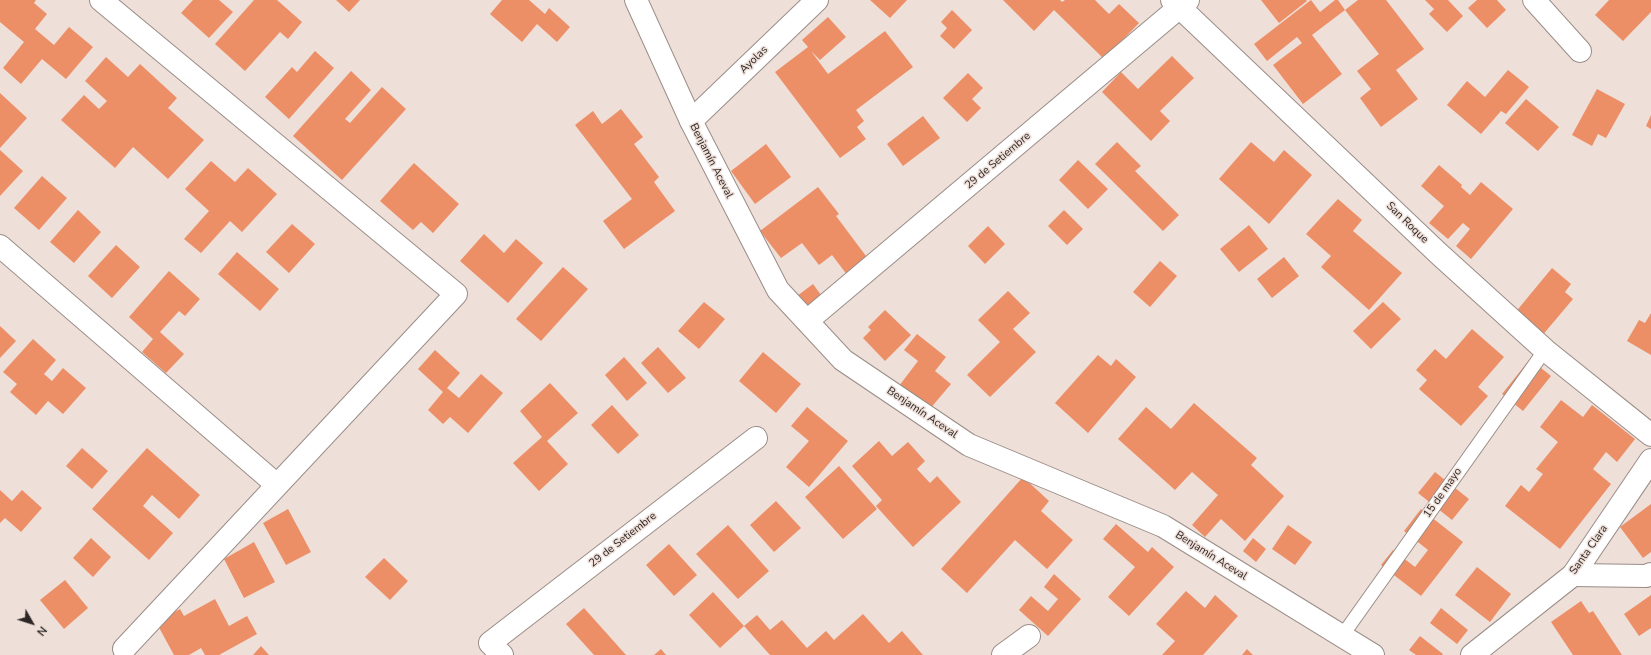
<!DOCTYPE html>
<html>
<head>
<meta charset="utf-8">
<style>
	body { margin:0 }
	#map { position:relative; width:1651px; height:655px; overflow:hidden; background:#eedfd9; font-family:"Nunito Sans",sans-serif }
	canvas { display:block }
	.north { position:absolute; left:12px; top:603px; width:40px; height:40px; -webkit-text-stroke:3px #eedfd9; paint-order:stroke; rotate:129deg; font-size:11px; font-weight:700; line-height:16px; text-align:center; color:#2c2624 }
	.north::after { content:''; display:block; margin:auto; width:14px; height:18px; background:#2c2624; clip-path:polygon(50% 0,100% 100%,50% 72%,0 100%) }
</style>
</head>
<body>
<div id="map">
<canvas width="1651" height="655"></canvas>
<div class="north">N</div>
</div>
<script>
const ctx = document.querySelector('canvas').getContext('2d');
ctx.lineJoin = 'round';
function paint(path, color) { ctx.fillStyle = color; ctx.fill(path, 'evenodd'); }
const toPath = rows => new Path2D(rows.map(r => 'M' + r).join(''));
function strokePath(path, color, width, dash) { ctx.strokeStyle = color; ctx.lineWidth = width; ctx.lineCap = dash ? 'butt' : 'round'; ctx.setLineDash(dash || []); ctx.stroke(path); }
function label(font, color, halo, rows, align = 'center') {
  ctx.font = font + ' "Nunito Sans",sans-serif'; ctx.lineWidth = 3; ctx.setLineDash([]); ctx.textBaseline = 'middle'; ctx.strokeStyle = halo; ctx.fillStyle = color; for (const [text, x, y, turn = 0] of rows) {
    ctx.save(); ctx.translate(x, y); ctx.rotate((+turn || 0) * Math.PI / 180); ctx.textAlign = isNaN(turn) ? turn : align; if (halo) ctx.strokeText(text, 0, 0); ctx.fillText(text, 0, 0); ctx.restore();
  }
}
paint(toPath([
	[0,0,36,0,34,3,47,14,35,29,54,45,69,27,93,47,66,79,42,59,21,84,3,68,24,42,0,22],
	[193,0,219,0,233,12,209,38,181,13],
	[254,0,277,0,302,22,288,39,280,32,245,71,215,44],
	[336,0,360,0,349,12],
	[502,0,529,0,545,14,549,8,570,27,557,42,537,24,522,42,490,14],
	[870,0,907,0,890,18],
	[1003,0,1060,0,1062,2,1065,0,1095,0,1109,14,1119,4,1139,23,1104,59,1054,10,1034,31],
	[1261,0,1306,0,1307,1,1279,23],
	[1311,0,1320,12,1335,0,1338,0,1345,10,1312,35,1342,74,1303,104,1273,65,1302,43,1297,37,1267,61,1254,44],
	[1358,0,1386,0,1424,49,1396,70,1418,99,1381,127,1360,98,1371,89,1357,71,1379,54,1345,10],
	[1425,0,1448,0,1463,16,1447,32,1429,14,1434,9],
	[1477,0,1497,0,1506,10,1487,28,1468,8],
	[1609,0,1651,0,1651,12,1623,41,1595,15],
	[952,10,972,30,954,49,940,36,947,28,941,22],
	[828,17,846,37,820,60,811,51,828,74,885,31,913,67,856,110,864,121,857,127,866,139,840,158,775,72,808,47,802,40],
	[315,51,334,68,289,119,265,97,292,67,297,72],
	[1172,56,1194,78,1160,111,1170,121,1151,141,1102,92,1121,72,1138,89],
	[106,57,128,77,140,64,177,98,168,108,204,140,168,179,133,147,115,168,61,120,84,95,99,109,107,101,85,81],
	[1508,70,1529,87,1506,114,1501,111,1481,134,1447,105,1467,81,1485,97],
	[351,71,371,90,345,119,350,123,382,87,406,109,342,180,293,136],
	[968,73,983,88,972,99,981,108,967,122,943,98],
	[1597,89,1625,104,1606,138,1598,134,1592,146,1572,135],
	[0,93,27,118,0,148],
	[1526,99,1559,127,1538,151,1505,123],
	[621,109,643,137,634,144,659,177,654,182,675,211,624,249,603,221,632,199,575,125,593,111,602,124],
	[1651,115,1651,129,1646,126],
	[923,116,940,138,903,166,887,144],
	[1117,142,1141,166,1135,171,1179,215,1163,231,1095,164],
	[1251,142,1274,162,1284,150,1312,175,1269,224,1219,179],
	[766,144,791,177,755,204,731,171],
	[0,150,23,171,0,196],
	[1078,160,1108,189,1088,209,1059,180],
	[211,161,235,182,248,168,277,194,242,232,230,221,201,253,184,239,209,211,185,189],
	[414,163,459,204,433,233,421,222,413,230,380,201],
	[1439,165,1462,185,1461,187,1470,195,1481,182,1513,209,1471,259,1456,246,1470,229,1463,223,1448,239,1429,223,1444,206,1421,186],
	[42,176,67,198,39,230,14,208],
	[818,187,839,214,836,216,869,260,848,276,832,255,819,265,802,243,781,258,760,231],
	[1338,199,1362,220,1353,231,1402,273,1369,310,1321,267,1331,256,1306,234],
	[78,210,101,232,74,263,50,242],
	[1064,210,1083,229,1067,245,1048,226],
	[292,224,315,244,289,273,266,252],
	[1249,225,1268,249,1239,272,1220,249],
	[988,226,1005,244,985,264,968,246],
	[484,234,504,253,516,239,543,263,508,303,460,261],
	[116,245,140,267,112,298,88,276],
	[237,252,279,289,260,311,218,274],
	[1284,257,1299,276,1272,298,1257,279],
	[1160,261,1177,276,1150,307,1133,292],
	[563,267,588,289,541,341,516,319],
	[1552,268,1571,284,1565,292,1573,299,1541,337,1514,314],
	[169,271,200,299,185,316,179,311,160,332,184,354,166,373,142,352,153,339,129,317],
	[813,284,824,299,808,311,797,296],
	[1008,291,1030,313,1013,329,1036,352,990,397,967,375,1000,342,978,320],
	[704,302,725,319,699,349,678,331],
	[1383,302,1401,319,1371,349,1353,331],
	[885,310,911,335,885,361,863,338,871,330,868,327],
	[1651,313,1651,355,1627,341,1639,320,1645,323],
	[0,326,16,341,0,358],
	[1472,329,1504,357,1478,387,1488,396,1461,426,1419,389,1427,380,1416,370,1435,349,1446,359],
	[917,334,946,357,935,371,951,384,929,410,899,386,918,361,904,350],
	[33,339,56,360,44,374,52,381,63,368,86,388,63,414,48,401,36,415,10,392,17,384,3,372],
	[658,347,686,378,668,393,641,363],
	[435,350,460,373,447,388,459,398,481,374,503,393,468,433,450,417,443,424,428,410,443,392,418,369],
	[763,352,801,384,776,413,739,381],
	[1098,355,1111,366,1116,359,1136,377,1088,433,1055,403],
	[624,357,647,383,627,401,605,375],
	[1530,359,1551,376,1523,411,1502,394],
	[550,383,578,413,547,441,568,464,539,491,513,463,542,437,520,411],
	[1561,400,1583,417,1592,405,1635,439,1617,462,1606,452,1593,469,1611,484,1560,549,1505,506,1521,485,1529,492,1543,474,1536,469,1558,442,1540,427],
	[1194,403,1257,458,1251,465,1284,496,1245,541,1221,519,1205,537,1192,525,1218,495,1192,472,1175,490,1118,439,1146,407,1171,429],
	[612,405,639,435,618,454,591,425],
	[807,407,848,441,809,487,786,467,809,441,791,426],
	[879,441,892,456,908,442,925,461,917,469,930,483,937,476,961,502,913,547,876,506,882,500,852,466],
	[82,448,108,471,92,489,66,466],
	[147,448,200,495,179,519,152,495,143,506,173,533,149,560,92,509],
	[839,466,877,509,843,539,805,497],
	[1435,472,1469,499,1452,520,1418,493],
	[1023,477,1049,501,1041,511,1073,540,1047,569,1015,540,967,593,941,569],
	[0,490,12,501,22,490,42,508,21,532,5,518,0,523],
	[776,501,801,528,774,552,750,525],
	[1651,504,1651,552,1643,558,1620,527],
	[288,509,311,552,286,565,263,523],
	[1421,509,1463,542,1421,596,1381,565,1393,550,1415,567,1428,550,1404,531],
	[1116,524,1148,552,1152,547,1174,567,1129,616,1108,597,1135,567,1103,539],
	[728,525,769,571,738,599,696,554],
	[1288,525,1312,542,1295,565,1272,549],
	[91,538,111,557,93,577,73,558],
	[1253,538,1266,549,1256,562,1243,551],
	[254,542,275,582,244,598,224,559],
	[669,544,697,575,674,596,646,565],
	[384,558,408,581,390,600,365,577],
	[1477,567,1511,594,1490,622,1455,595],
	[1054,574,1081,599,1048,636,1019,610,1031,596,1048,611,1058,599,1044,587],
	[65,580,88,608,64,629,40,600],
	[1186,591,1205,608,1215,595,1238,616,1203,655,1162,655,1175,641,1156,624],
	[713,592,744,626,720,648,689,615],
	[1651,595,1651,628,1639,636,1624,614],
	[215,599,229,626,247,616,257,634,219,655,205,655,201,648,189,655,174,655,156,622,180,609,184,616],
	[1581,601,1589,613,1593,611,1622,655,1573,655,1551,622],
	[584,608,626,655,594,655,566,624],
	[1441,608,1468,630,1457,644,1430,623],
	[863,614,889,643,902,631,923,655,770,655,744,626,757,615,770,630,782,620,807,648,826,631,834,640],
	[1420,636,1443,654,1442,655,1416,655,1409,650],
	[261,646,269,655,253,655],
	[661,649,666,655,654,655],
	[1247,649,1253,655,1242,655]
]), '#ec8f67');
const service = toPath([
	[1342,636,1545,350]
]);
const minor = toPath([
	[101,0,456,294,124,649],
	[1172,0,1438,253,1545,350,1651,435],
	[1534,0,1580,51],
	[691,121,817,0],
	[0,246,277,485],
	[807,321,1188,0],
	[1573,575,1646,576,1651,574],
	[502,655,490,643,756,438],
	[1003,655,1029,636]
]);
const tertiary = toPath([
	[636,0,691,121,778,290,843,360,969,445,1163,526,1373,655],
	[1472,655,1573,575,1651,460]
]);
strokePath(service, '#9a8d87', 15);
strokePath(minor, '#9a8d87', 24);
strokePath(tertiary, '#9a8d87', 24);
strokePath(service, '#fff', 13);
strokePath(minor, '#fff', 22);
strokePath(tertiary, '#fff', 22);
label('11px', '#2c2624', '#eedfd9', [
	["Ayolas",754,60,-44],
	["Benjamín Aceval",711,161,63],
	["29 de Setiembre",998,161,-40],
	["San Roque",1407,223,44],
	["Benjamín Aceval",922,413,34],
	["15 de mayo",1443,493,-55],
	["29 de Setiembre",623,540,-38],
	["Santa Clara",1589,550,-55],
	["Benjamín Aceval",1211,556,32]
]);
</script>
</body>
</html>
